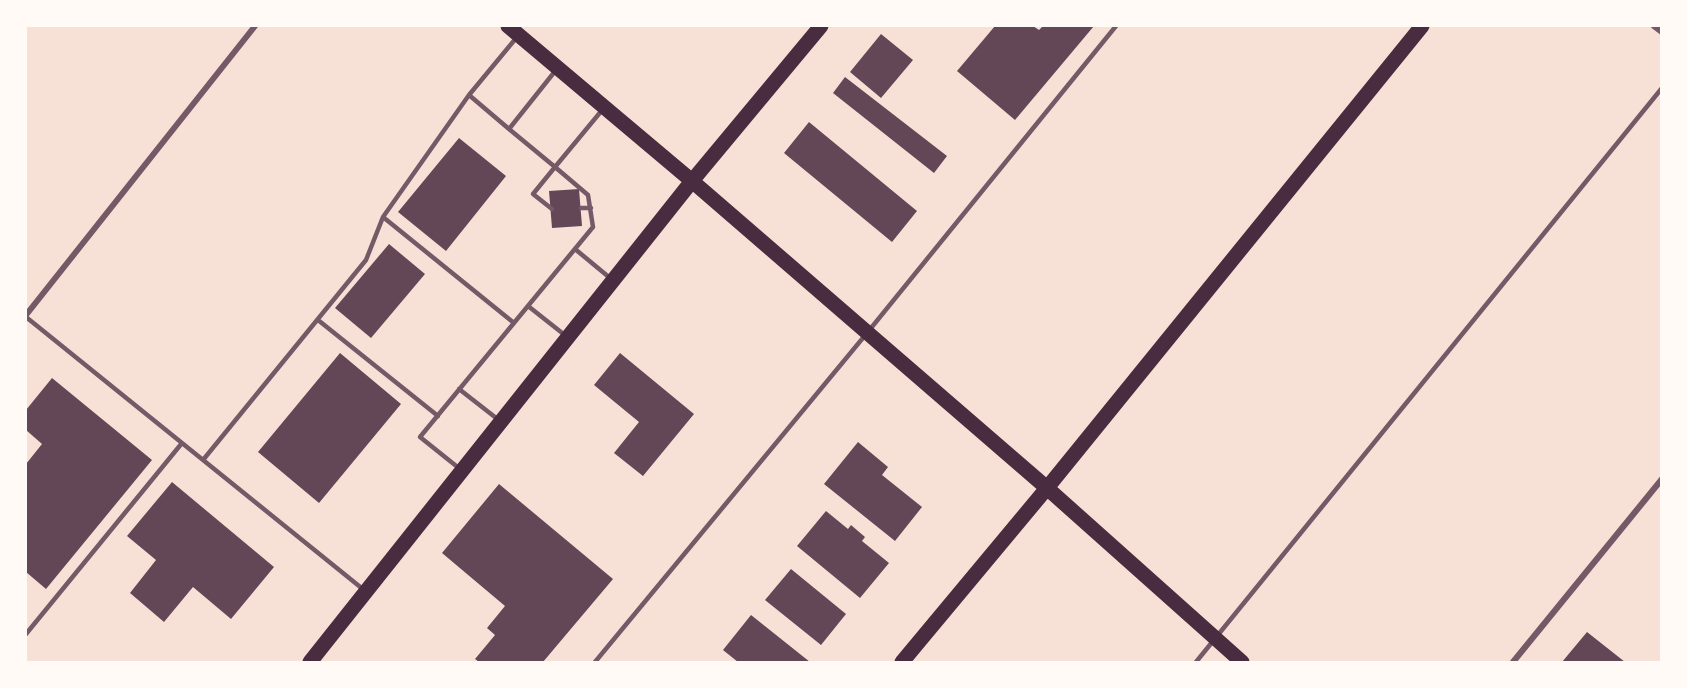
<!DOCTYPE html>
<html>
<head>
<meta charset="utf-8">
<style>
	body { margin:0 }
	#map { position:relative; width:1687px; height:688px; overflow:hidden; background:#f7e1d7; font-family:Inter,sans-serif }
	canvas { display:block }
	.frame { position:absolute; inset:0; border:27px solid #fffaf5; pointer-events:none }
</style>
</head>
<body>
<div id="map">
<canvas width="1687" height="688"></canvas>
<div class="frame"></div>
</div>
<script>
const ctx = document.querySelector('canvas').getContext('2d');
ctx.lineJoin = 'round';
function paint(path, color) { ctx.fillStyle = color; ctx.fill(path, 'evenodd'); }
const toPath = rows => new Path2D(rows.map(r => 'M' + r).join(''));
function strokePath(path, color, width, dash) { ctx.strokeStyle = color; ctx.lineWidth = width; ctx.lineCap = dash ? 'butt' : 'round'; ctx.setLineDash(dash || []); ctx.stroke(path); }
paint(toPath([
	[995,26,1033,26,1039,30,1043,26,1094,26,1015,120,957,71],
	[881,34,913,60,881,98,850,72],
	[845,77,947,156,934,173,833,93],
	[809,122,917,211,892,242,784,153],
	[459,138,506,176,446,251,398,212],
	[579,189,582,226,552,228,549,191],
	[389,244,425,274,371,338,335,308],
	[340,353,401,404,319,503,258,452],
	[620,353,694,414,643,476,614,453,639,422,594,385],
	[52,378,152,460,46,589,26,572,26,464,42,444,26,430,26,410],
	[858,442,888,467,882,475,922,507,895,541,824,484],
	[172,482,274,567,231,619,193,587,164,622,130,593,156,560,127,536],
	[499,484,613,579,543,662,479,662,475,659,495,635,487,628,505,606,442,553],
	[826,511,848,529,851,525,865,537,862,541,889,563,860,598,797,546],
	[791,569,846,614,821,645,765,600],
	[751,615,810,662,738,662,723,650],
	[1587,632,1625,662,1562,662]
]), '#644757');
strokePath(toPath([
	[556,70,509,129,555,167,603,109],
	[469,95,509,129],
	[581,208,591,208],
	[383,217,514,323],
	[575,249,610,278],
	[528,306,566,336],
	[26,317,364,590],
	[318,320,438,416],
	[459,389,500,421],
	[203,460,366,260,383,217,469,95,517,37],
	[460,469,420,437,593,227,588,195,555,167,533,194,552,209],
	[26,634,182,443],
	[595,662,867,333,1116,26],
	[1196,662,1662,88]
]), '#755966', 4.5);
strokePath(toPath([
	[1654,26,1662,32],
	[26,315,255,26],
	[1513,662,1662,479]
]), '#755966', 6);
strokePath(toPath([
	[508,26,692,181,1047,488,1242,662],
	[310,662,692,181,821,26],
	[902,662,1047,488,1422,26]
]), '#4a2c40', 15);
</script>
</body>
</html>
